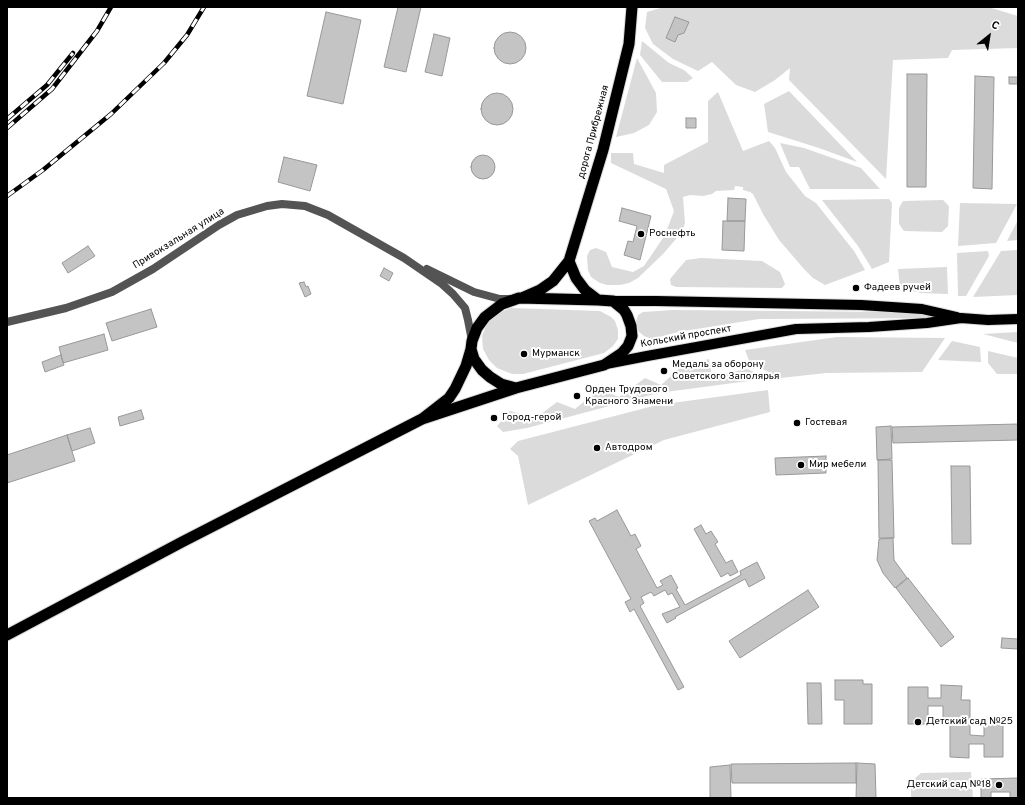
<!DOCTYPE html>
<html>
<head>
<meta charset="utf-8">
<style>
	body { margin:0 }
	#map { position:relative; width:1025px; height:805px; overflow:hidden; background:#fff; font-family:Overpass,sans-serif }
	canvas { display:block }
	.frame { position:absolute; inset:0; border:8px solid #000; pointer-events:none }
	.north { position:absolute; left:969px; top:16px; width:40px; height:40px; -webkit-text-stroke:3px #fff; paint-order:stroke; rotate:30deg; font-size:11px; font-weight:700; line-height:16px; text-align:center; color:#000 }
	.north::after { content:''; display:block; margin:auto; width:14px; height:18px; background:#000; clip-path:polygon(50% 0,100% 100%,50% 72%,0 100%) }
</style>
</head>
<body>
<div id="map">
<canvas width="1025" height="805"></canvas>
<div class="frame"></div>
<div class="north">С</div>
</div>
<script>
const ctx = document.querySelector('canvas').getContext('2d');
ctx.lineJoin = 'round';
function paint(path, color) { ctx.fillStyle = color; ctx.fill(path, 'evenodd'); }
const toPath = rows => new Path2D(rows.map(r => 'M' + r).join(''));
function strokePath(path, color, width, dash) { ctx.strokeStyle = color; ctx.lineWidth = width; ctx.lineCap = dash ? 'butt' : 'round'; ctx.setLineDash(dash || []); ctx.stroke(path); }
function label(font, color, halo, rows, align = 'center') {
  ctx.font = font + ' Overpass,sans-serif'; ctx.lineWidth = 4; ctx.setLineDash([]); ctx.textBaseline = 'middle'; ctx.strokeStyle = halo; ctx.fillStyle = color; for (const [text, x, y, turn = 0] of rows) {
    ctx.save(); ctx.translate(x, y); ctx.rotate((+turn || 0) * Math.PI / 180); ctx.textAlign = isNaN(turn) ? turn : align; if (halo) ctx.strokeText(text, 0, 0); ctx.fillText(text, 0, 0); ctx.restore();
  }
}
paint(toPath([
	[664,7,988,7,1018,16,1018,48,952,50,948,58,893,60,886,179,789,80,790,68,775,80,755,92,736,85,712,62,698,71,673,59,653,44,645,28,647,12],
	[642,41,669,63,684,70,693,78,687,82,662,82,640,55],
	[637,58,656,93,657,112,649,125,634,133,616,137],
	[789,91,857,162,819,148,768,132,764,104],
	[718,92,743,151,769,141,775,148,786,172,805,196,816,203,854,251,865,270,825,285,813,278,804,269,779,240,763,214,753,194,750,192,743,190,743,187,735,186,734,190,716,191,712,194,703,196,690,195,683,197,685,223,682,232,663,254,638,278,629,283,620,285,607,285,600,283,591,277,588,270,587,256,590,250,596,248,606,252,612,267,633,272,644,266,665,235,674,211,666,189,611,163,611,153,633,153,634,164,664,173,664,165,708,142,708,101],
	[780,143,804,148,861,168,880,189,810,189,799,167,790,167],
	[889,199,892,203,889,262,872,269,858,246,822,200],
	[943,200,949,206,948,226,942,232,904,231,899,224,899,208,903,201],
	[960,203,1017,204,996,243,958,246],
	[1018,220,1018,240,1007,241],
	[1018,250,1018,295,973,297,1001,251],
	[988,251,989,256,966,296,958,296,957,253],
	[701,258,762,261,780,272,785,284,782,288,676,287,671,285,670,279,686,260],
	[947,267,948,294,921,293,900,288,898,269],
	[511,308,600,311,611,317,615,321,618,330,618,339,613,346,604,353,523,374,512,374,497,368,489,360,483,349,482,336,487,324,494,315],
	[673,310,892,312,938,314,939,318,759,319,678,332,652,339,644,336,638,331,636,322,638,315,643,312],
	[1018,332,1018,343,983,334],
	[837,337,945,338,922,372,826,373,781,378,750,363,745,350],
	[952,341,980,347,981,362,938,360],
	[988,351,1018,358,1018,374,997,374,988,363],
	[709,359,712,376,747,369,759,374,756,380,658,393,527,428,503,432,497,426,510,411,536,418,557,402,575,409,599,389,619,397,645,378,661,385,683,365],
	[768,390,770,412,664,440,528,505,518,456,510,449,518,441,657,405],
	[971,772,973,798,911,798,911,782,921,773]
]), '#dbdbdb');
const building = toPath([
	[398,7,421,7,406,72,384,67,398,7],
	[326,12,361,20,343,104,307,96,326,12],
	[675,17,689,22,684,33,678,35,675,42,666,38,675,17],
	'494 48a16 16 0 1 1 32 0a16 16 0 1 1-32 0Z',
	[434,34,450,38,442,76,425,72,434,34],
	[907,74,927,74,926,187,907,187,907,74],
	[975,76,994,77,992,189,973,188,975,76],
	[1009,77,1018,77,1018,84,1009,84,1009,77],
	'481 109a16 16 0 1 1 32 0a16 16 0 1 1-32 0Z',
	[686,118,696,118,696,128,686,128,686,118],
	'471 167a12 12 0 1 1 24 0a12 12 0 1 1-24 0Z',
	[284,157,317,165,310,191,278,182,284,157],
	[728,198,746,199,745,221,727,221,728,198],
	[622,208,651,216,640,260,624,255,628,241,633,242,637,226,619,221,622,208],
	[723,221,745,221,744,251,722,250,723,221],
	[88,246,95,256,68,273,62,263,88,246],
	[384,268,393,273,389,281,380,276,384,268],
	[304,282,306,287,308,286,311,294,305,297,299,283,304,282],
	[151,309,157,327,112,341,106,323,151,309],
	[104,334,108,350,63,363,59,347,104,334],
	[61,355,64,365,45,372,42,362,61,355],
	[141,410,144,419,120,426,118,417,141,410],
	[1018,424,1018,440,893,443,892,427,1018,424],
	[891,426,892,459,877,460,876,427,891,426],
	[90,428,95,443,72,451,67,435,90,428],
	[67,435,75,461,7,483,7,455,67,435],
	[826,456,826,473,776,475,775,458,826,456],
	[878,460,892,460,894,538,879,538,878,460],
	[951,466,970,466,971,544,952,544,951,466],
	[617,510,631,536,635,534,641,546,636,549,657,588,663,585,660,581,671,575,678,588,676,589,685,605,741,575,740,571,757,562,765,578,749,587,745,579,675,617,676,618,667,623,662,614,680,607,672,593,668,595,665,590,654,596,651,592,641,597,644,603,640,606,684,687,678,690,634,609,630,612,625,602,631,599,589,521,595,518,597,521,617,510],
	[701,525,706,534,711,531,718,542,715,544,726,563,732,560,738,572,730,576,728,573,721,577,694,529,701,525],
	[893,538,894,560,907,578,895,588,883,573,877,560,879,539,893,538],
	[908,578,954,637,941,647,896,588,908,578],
	[808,590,819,607,740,658,729,641,808,590],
	[1002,638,1018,639,1018,649,1001,648,1002,638],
	[835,680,863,680,863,684,872,684,872,724,844,724,844,700,835,700,835,680],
	[807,683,821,683,822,724,808,724,807,683],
	[941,685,962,686,961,700,970,700,970,735,984,736,984,723,1003,723,1003,757,984,757,984,744,969,744,969,758,950,757,950,720,943,720,943,706,928,706,928,724,908,724,908,687,928,687,928,698,941,698,941,685],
	[856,763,856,783,732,783,731,764,856,763],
	[857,763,875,764,876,798,856,798,857,763],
	[730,765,731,798,710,798,710,767,730,765],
	[1018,778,1018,798,1010,798,1010,792,991,792,991,798,981,798,981,779,1018,778]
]);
paint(building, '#c4c4c4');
strokePath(building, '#989898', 1);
const primary = toPath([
	[613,301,656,301,861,305,922,309,957,317],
	[606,364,647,356,796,329,869,327,927,323,961,318,988,320,1018,319]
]);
const trunk = toPath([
	[569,261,576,278,585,290,598,300],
	[524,297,540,290,553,281,569,261,603,150,629,44,632,7],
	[471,349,474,359,482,370,490,377,501,384,516,388],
	[7,635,182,542,422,419,449,398,455,389,466,366,471,349,472,341,477,328,485,317,502,304,519,298,598,300,613,301,624,310,627,315,631,326,632,336,628,346,622,353,604,365,516,388,422,419]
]);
strokePath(primary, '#dbdbdb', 12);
strokePath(trunk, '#dbdbdb', 13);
strokePath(toPath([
	[427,269,474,292,500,299,512,299],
	[7,322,66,308,112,292,153,269,219,225,237,215,267,206,282,204,305,206,328,215,404,258,442,284,453,294,465,308,468,320,472,341]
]), '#545454', 8);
strokePath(primary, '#000', 10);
strokePath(trunk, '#000', 11);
const rail = toPath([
	[7,119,47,85,73,53],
	[7,128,52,89,97,31,111,7],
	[7,196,43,170,111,114,164,63,187,35,204,7]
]);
strokePath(rail, '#000', 4.5);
strokePath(rail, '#fff', 3, [9]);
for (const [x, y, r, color] of [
	[641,234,4,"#000"],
	[856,288,4,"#000"],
	[524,354,4,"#000"],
	[664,371,4,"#000"],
	[577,396,4,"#000"],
	[494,418,4,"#000"],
	[797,423,4,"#000"],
	[597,448,4,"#000"],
	[801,465,4,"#000"],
	[918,722,4,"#000"],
	[999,785,4,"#000"]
]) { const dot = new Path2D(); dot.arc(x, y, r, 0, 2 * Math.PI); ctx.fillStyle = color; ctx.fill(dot); strokePath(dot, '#fff', 1.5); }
label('10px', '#000', '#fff', [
	["дорога Прибрежная",594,132,-75],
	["Привокзальная улица",179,239,-32],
	["Кольский проспект",686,337,-10]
]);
label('10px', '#000', '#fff', [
	["Роснефть",649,234],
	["Фадеев ручей",864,288],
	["Мурманск",532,354],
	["Медаль за оборону",672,365],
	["Советского Заполярья",672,377],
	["Орден Трудового",585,390],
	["Красного Знамени",585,402],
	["Город-герой",502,418],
	["Гостевая",805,423],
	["Автодром",605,448],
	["Мир мебели",809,465],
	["Детский сад №25",926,722],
	["Детский сад №18",991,785,"right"]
], 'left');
</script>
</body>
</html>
